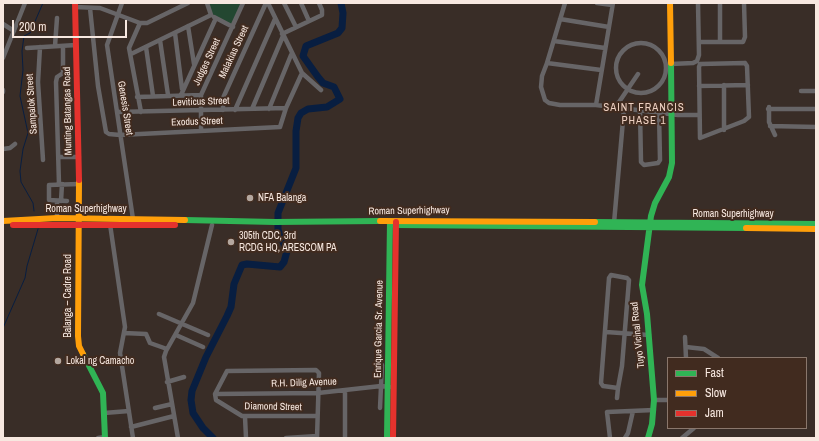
<!DOCTYPE html>
<html>
<head>
<meta charset="utf-8">
<style>
	body { margin:0 }
	#map { position:relative; width:819px; height:441px; overflow:hidden; background:#392d27; font-family:"Archivo Narrow",sans-serif }
	canvas { display:block }
	.frame { position:absolute; inset:0; border:4px solid #f7e8e0; pointer-events:none }
	.legend { position:absolute; left:667px; top:357px; width:140px; height:72px; box-sizing:border-box; background:#412b1f; border:1px solid #8a776c; margin:0; padding:5px 7px; list-style:none; font-size:12px; color:#f7e8e0 }
	.legend li { display:flex; align-items:center; gap:8px; height:20px }
	.legend b { width:20px; border:1px solid #8a776c }
	.scale { position:absolute; left:12px; top:20px; width:115px; height:18px; box-sizing:border-box; border:2px solid #f7e8e0; border-top:0; padding-left:5px; font-size:12px; line-height:14px; white-space:nowrap; color:#f7e8e0; -webkit-text-stroke:3px #412b1f; paint-order:stroke }
</style>
</head>
<body>
<div id="map">
<canvas width="819" height="441"></canvas>
<div class="frame"></div>
<ul class="legend">
<li><b style="height:5px;background:#30b455"></b>Fast</li>
<li><b style="height:5px;background:#ff9f0a"></b>Slow</li>
<li><b style="height:5px;background:#e5322d"></b>Jam</li>
</ul>
<div class="scale">200 m</div>
</div>
<script>
const ctx = document.querySelector('canvas').getContext('2d');
ctx.lineJoin = 'round';
function paint(path, color) { ctx.fillStyle = color; ctx.fill(path, 'evenodd'); }
const toPath = rows => new Path2D(rows.map(r => 'M' + r).join(''));
function strokePath(path, color, width, dash) { ctx.strokeStyle = color; ctx.lineWidth = width; ctx.lineCap = dash ? 'butt' : 'round'; ctx.setLineDash(dash || []); ctx.stroke(path); }
function label(font, color, halo, rows, align = 'center') {
  ctx.font = font + ' "Archivo Narrow",sans-serif'; ctx.lineWidth = 4; ctx.setLineDash([]); ctx.textBaseline = 'middle'; ctx.strokeStyle = halo; ctx.fillStyle = color; for (const [text, x, y, turn = 0] of rows) {
    ctx.save(); ctx.translate(x, y); ctx.rotate((+turn || 0) * Math.PI / 180); ctx.textAlign = isNaN(turn) ? turn : align; if (halo) ctx.strokeText(text, 0, 0); ctx.fillText(text, 0, 0); ctx.restore();
  }
}
paint(toPath([
	[207,3,243,3,233,26,212,14]
]), '#234731');
strokePath(toPath([
	[34,211,33,203,21,182,20,171,23,149,28,133,20,96,23,70,22,51,24,36,30,33,43,3],
	[3,328,25,278,27,266,38,229],
	[3,352,3,355]
]), '#081e41', 1);
strokePath(toPath([
	[213,438,203,428,193,413,191,400,192,391,206,357,227,316,231,307,234,284,242,265,247,264,280,267,284,262,287,251,278,230,278,213,296,168,296,131,298,118,301,113,308,109,327,107,340,99,334,87,323,83,318,77,303,56,306,46,338,33,342,28,343,13,341,3]
]), '#081e41', 7);
strokePath(toPath([
	[122,3,107,45,133,219],
	[284,3,296,27],
	[301,3,309,21],
	[565,3,547,63,601,70],
	[597,3,612,5],
	[613,3,596,105,678,115,698,115],
	[720,3,720,42],
	[75,7,100,8,140,23,147,23,188,3],
	[90,8,98,86,106,132,109,134,120,135,280,127,286,108,302,73,268,3],
	[214,17,233,27],
	[560,19,609,27],
	[140,23,129,48,141,112],
	[3,24,14,31],
	[188,26,194,64],
	[175,33,182,89],
	[282,34,322,15,322,10,319,3],
	[160,40,168,95],
	[554,41,605,48],
	[699,42,743,42,745,37,744,3],
	'616 68a25 25 0 1 1 50 0a25 25 0 1 1-50 0Z',
	[55,46,57,18],
	[40,47,38,82,43,160],
	[146,47,153,96],
	[27,48,76,45],
	[131,54,211,15,207,3],
	[3,58,25,3],
	[547,63,542,76,541,87,545,100,549,103,560,105,596,105],
	[745,63,747,66,749,117,744,121,700,138,699,67,700,64,745,63],
	[671,64,693,63,697,61,699,55,698,3],
	[302,73,321,90],
	[724,85,724,130],
	[699,86,748,85],
	[3,90,3,92],
	[801,91,816,91],
	[181,95,216,18],
	[137,97,201,95],
	[769,107,769,122,775,135],
	[615,108,638,74],
	[252,109,283,36],
	[269,109,291,55],
	[768,109,816,109],
	[223,110,223,98,266,3],
	[235,110,275,19],
	[640,110,641,162,644,165,658,163,660,160,659,112],
	[117,112,286,108],
	[770,126,816,127],
	[201,131,201,95,243,3],
	[3,149,10,148,15,144],
	[59,157,79,157],
	[59,184,56,82,57,77,63,73,63,46],
	[57,201,57,218],
	[61,201,62,184],
	[67,201,49,200,49,185,79,184],
	[614,223,624,109],
	[110,224,125,327,120,353,133,438],
	[159,314,208,335],
	[606,332,649,335],
	[124,333,146,334,150,343,167,349],
	[176,335,203,347],
	[685,337,686,358],
	[686,347,704,349,718,358],
	[167,382,184,377],
	[345,390,345,438],
	[215,394,318,393,381,386,390,387],
	[617,398,618,388,622,366,629,280,627,278,611,275,609,278,601,383,603,386,618,388],
	[654,400,668,400],
	[155,408,172,404],
	[380,408,382,365],
	[104,413,129,411],
	[245,417,246,438],
	[131,427,174,416],
	[98,438,105,437],
	[178,438,164,357,166,351,193,303,212,225],
	[286,438,317,436],
	[317,438,319,373,316,370,227,371,215,394,216,400,242,416,317,416],
	[610,438,607,412,654,410],
	[625,438,628,433,633,411],
	[682,438,694,428]
]), '#676567', 4.5);
strokePath(toPath([
	[185,220,275,222,380,221],
	[595,222,816,224],
	[395,225,746,228],
	[83,354,103,393,105,438],
	[387,438,390,221],
	[648,438,652,424,654,400,647,314,642,285,651,216,655,203,669,177,672,163,671,63]
]), '#30b455', 6);
strokePath(toPath([
	[670,3,671,63],
	[79,180,78,336,79,346,83,354],
	[3,221,57,218,185,220],
	[380,221,595,222],
	[746,228,816,229]
]), '#ff9f0a', 6);
strokePath(toPath([
	[75,3,79,180],
	[13,225,175,225],
	[393,438,396,222]
]), '#e5322d', 6);
for (const [x, y, r, color] of [
	[250,198,4,"#b4a79f"],
	[231,242,4,"#b4a79f"],
	[58,361,4,"#b4a79f"]
]) { const dot = new Path2D(); dot.arc(x, y, r, 0, 2 * Math.PI); ctx.fillStyle = color; ctx.fill(dot); strokePath(dot, '#412b1f', 1.5); }
label('10px', '#f7e8e0', '#412b1f', [
	["Malakias Street",234,52,-65],
	["Judges Street",207,62,-65],
	["Leviticus Street",201,102,-2],
	["Sampalok Street",32,104,-94],
	["Genesis Street",125,108,81],
	["Munting Batangas Road",68,111,-91],
	["Exodus Street",197,122,-2],
	["Roman Superhighway",86,209],
	["Roman Superhighway",409,211,-1],
	["Roman Superhighway",733,214],
	["Balanga – Cadre Road",68,296,-90],
	["Enrique Garcia Sr. Avenue",379,329,-89],
	["Tuyo Vicinal Road",638,335,-96],
	["R.H. Dilig Avenue",304,383,-2],
	["Diamond Street",273,407,1]
]);
label('10px', '#f7e8e0', '#412b1f', [
	["NFA Balanga",258,198],
	["305th CDC, 3rd",239,236],
	["RCDG HQ, ARESCOM PA",239,248],
	["Lokal ng Camacho",66,361]
], 'left');
ctx.letterSpacing = '1px';
label('11px', '#edd0c1', '#412b1f', [
	["SAINT FRANCIS",644,108],
	["PHASE 1",644,121]
]);
ctx.letterSpacing = '0px';
</script>
</body>
</html>
